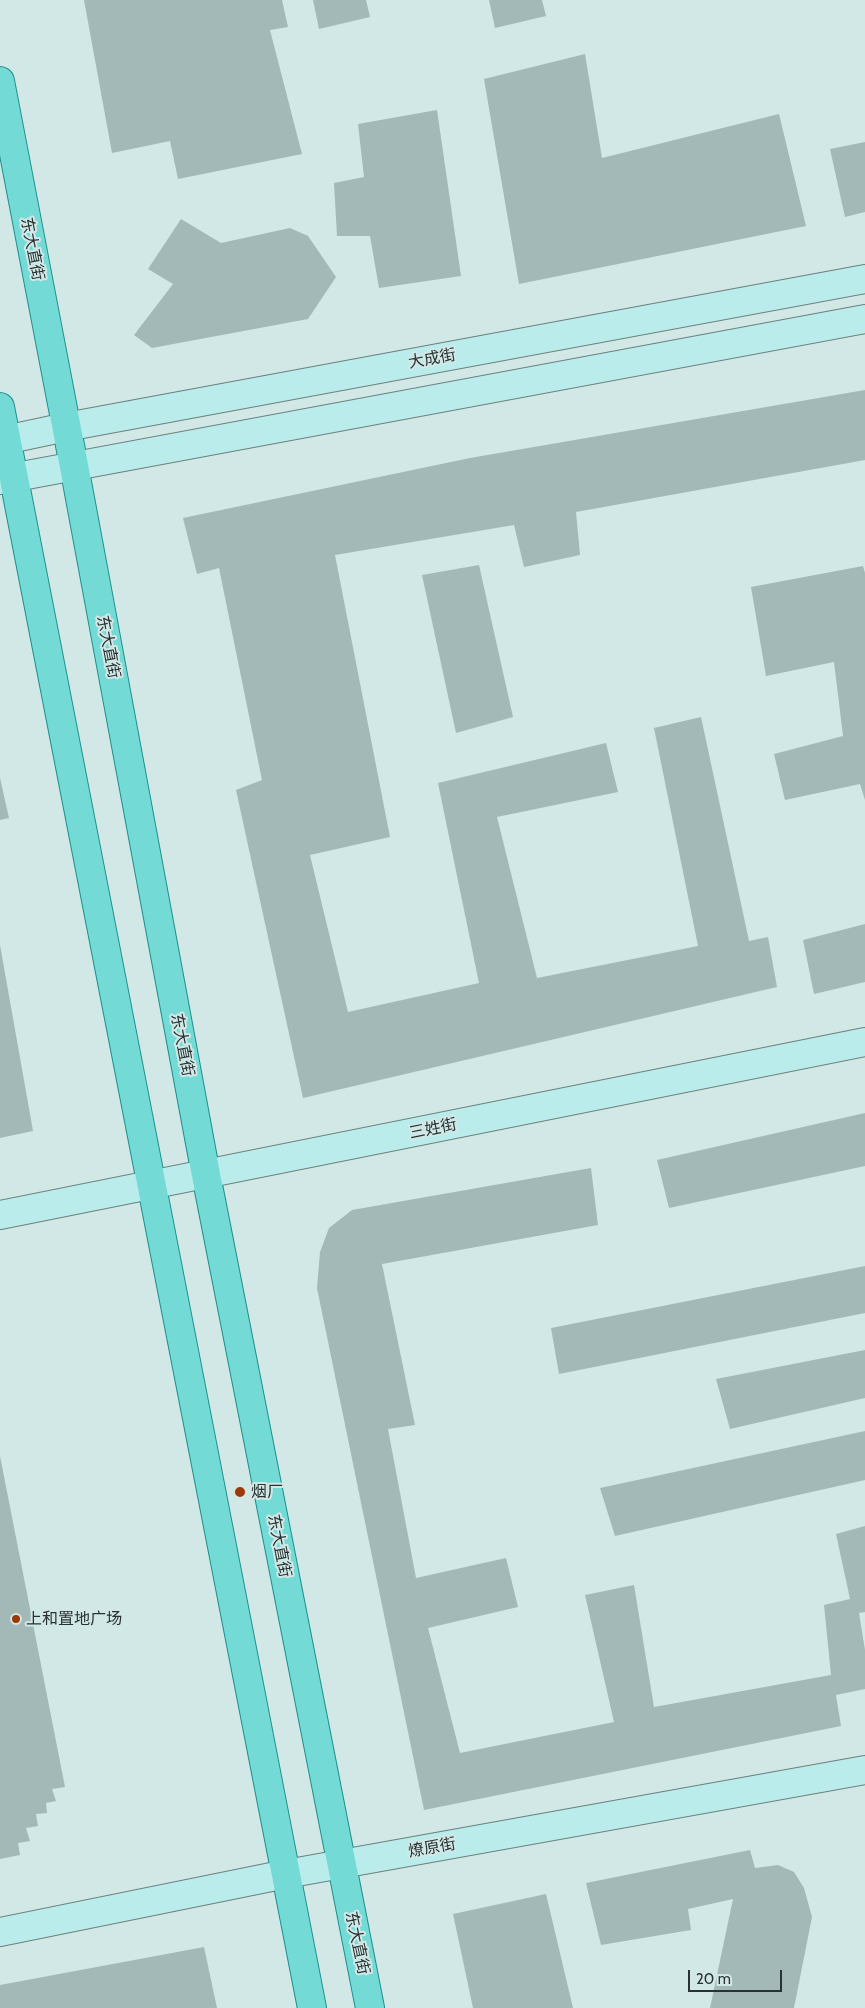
<!DOCTYPE html>
<html>
<head>
<meta charset="utf-8">
<style>
	body { margin:0 }
	#map { position:relative; width:865px; height:2008px; overflow:hidden; background:#d1e8e6; font-family:Cabin,sans-serif }
	canvas { display:block }
	.scale { position:absolute; left:688px; top:1970px; width:94px; height:22px; box-sizing:border-box; border:2px solid #293232; border-top:0; padding-left:6px; font-size:15px; line-height:18px; white-space:nowrap; color:#293232; -webkit-text-stroke:4px #d1e8e6; paint-order:stroke }
</style>
</head>
<body>
<div id="map">
<canvas width="865" height="2008"></canvas>
<div class="scale">20 m</div>
</div>
<script>
const ctx = document.querySelector('canvas').getContext('2d');
ctx.lineJoin = 'round';
function paint(path, color) { ctx.fillStyle = color; ctx.fill(path, 'evenodd'); }
const toPath = rows => new Path2D(rows.map(r => 'M' + r).join(''));
function strokePath(path, color, width, dash) { ctx.strokeStyle = color; ctx.lineWidth = width; ctx.lineCap = dash ? 'butt' : 'round'; ctx.setLineDash(dash || []); ctx.stroke(path); }
function label(font, color, halo, rows, align = 'center') {
  ctx.font = font + ' Cabin,"Noto Sans SC",sans-serif'; ctx.lineWidth = 4; ctx.setLineDash([]); ctx.textBaseline = 'middle'; ctx.strokeStyle = halo; ctx.fillStyle = color; for (const [text, x, y, turn = 0] of rows) {
    ctx.save(); ctx.translate(x, y); ctx.rotate((+turn || 0) * Math.PI / 180); ctx.textAlign = isNaN(turn) ? turn : align; if (halo) ctx.strokeText(text, 0, 0); ctx.fillText(text, 0, 0); ctx.restore();
  }
}
paint(toPath([
	[84,0,282,0,288,27,270,30,302,154,178,179,170,141,112,153],
	[313,0,366,0,370,17,319,29],
	[489,0,542,0,546,16,495,28],
	[585,54,602,158,779,114,806,226,519,284,484,79],
	[437,110,461,276,379,288,370,236,337,236,334,183,364,177,358,124],
	[865,142,865,212,845,217,830,149],
	[181,219,221,243,290,228,308,236,336,277,308,319,152,348,134,335,173,284,148,269],
	[865,390,865,460,576,512,580,555,524,567,514,525,335,555,390,837,310,855,348,1012,479,983,438,783,606,743,618,792,497,817,537,978,698,946,654,728,701,717,749,941,768,937,777,987,303,1098,236,790,262,780,219,568,197,574,183,518,470,458],
	[479,565,513,717,456,733,422,575],
	[863,566,865,573,865,800,860,784,785,800,774,754,843,736,834,662,766,676,751,587],
	[0,778,9,818,0,820],
	[865,924,865,982,814,994,803,940],
	[0,945,33,1131,0,1138],
	[865,1113,865,1166,669,1208,657,1160],
	[591,1168,598,1225,382,1264,415,1425,388,1429,416,1578,506,1558,518,1607,428,1628,460,1753,614,1722,585,1595,634,1585,654,1707,831,1675,824,1605,850,1599,836,1534,865,1526,865,1612,859,1613,865,1650,865,1689,836,1695,841,1726,424,1810,317,1288,320,1252,329,1228,352,1210],
	[865,1266,865,1313,559,1374,551,1328],
	[865,1350,865,1398,730,1429,716,1379],
	[865,1431,865,1480,615,1536,600,1488],
	[0,1456,65,1787,52,1789,56,1801,46,1803,47,1813,36,1814,38,1826,26,1828,30,1841,18,1843,20,1855,0,1859],
	[750,1850,755,1868,778,1865,794,1872,804,1888,812,1917,794,2008,710,2008,733,1899,688,1909,691,1930,601,1945,586,1883],
	[546,1894,573,2008,473,2008,453,1914],
	[204,1947,217,2008,0,2008,0,1985]
]), '#a2b9b7');
const secondary = toPath([
	[0,441,66,427,865,279],
	[0,480,865,319],
	[0,1215,865,1042],
	[0,1932,286,1874,865,1770]
]);
const primary = toPath([
	[0,81,74,466,206,1175,370,2008],
	[0,407,312,2008]
]);
strokePath(secondary, '#6b807e', 30);
strokePath(primary, '#1c8f8a', 30);
strokePath(secondary, '#b9ecea', 28);
strokePath(primary, '#73dad6', 28);
for (const [x, y, r, color] of [
	[240,1492,6,"#9d3808"],
	[16,1619,5,"#9d3808"]
]) { const dot = new Path2D(); dot.arc(x, y, r, 0, 2 * Math.PI); ctx.fillStyle = color; ctx.fill(dot); strokePath(dot, '#d1e8e6', 2); }
label('16px', '#293232', '#d1e8e6', [
	["东大直街",32,249,79],
	["大成街",432,359,-10],
	["东大直街",108,647,79],
	["东大直街",182,1045,79],
	["三姓街",433,1129,-11],
	["东大直街",279,1546,79],
	["燎原街",432,1848,-10],
	["东大直街",357,1943,78]
]);
label('16px', '#293232', '#d1e8e6', [
	["烟厂",251,1492],
	["上和置地广场",26,1619]
], 'left');
</script>
</body>
</html>
